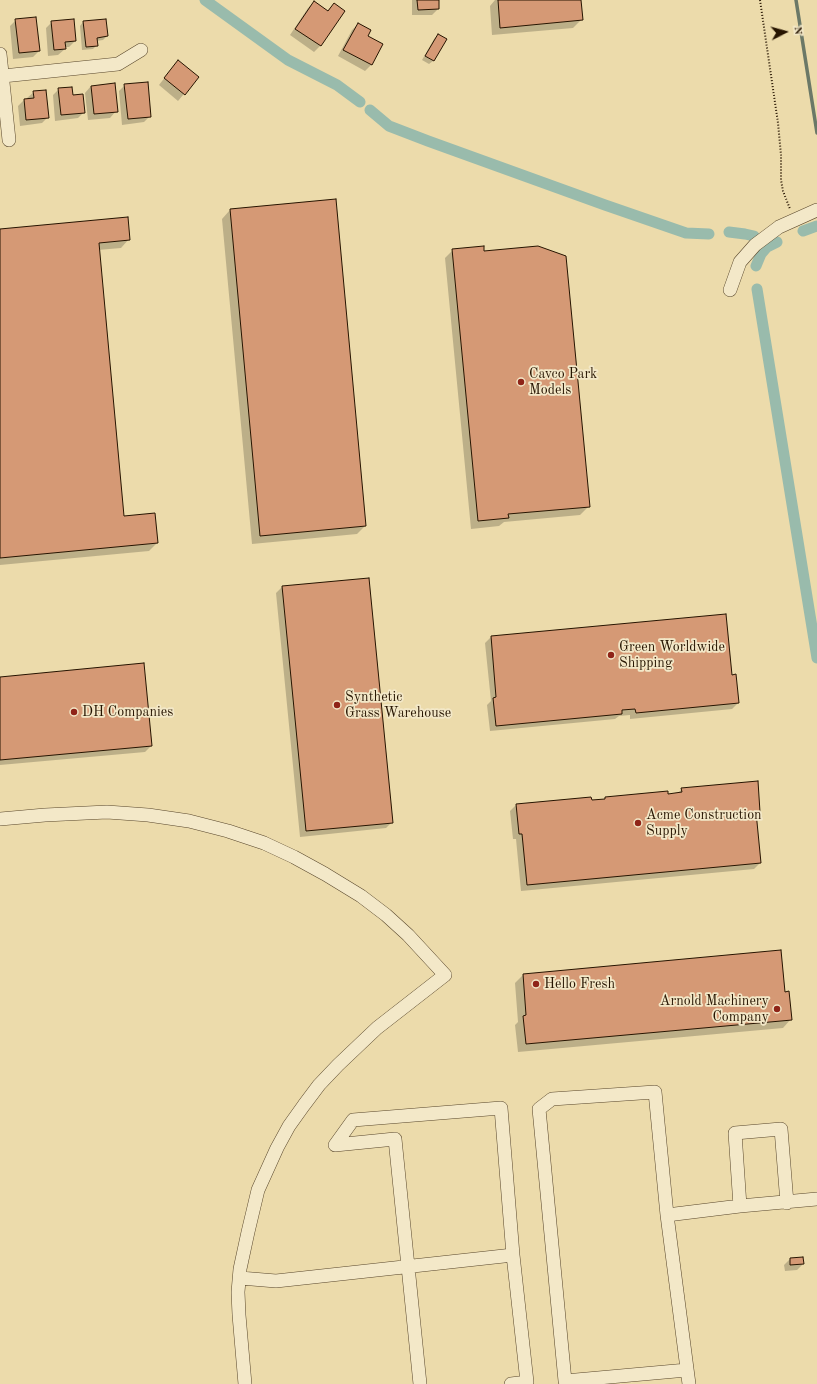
<!DOCTYPE html>
<html>
<head>
<meta charset="utf-8">
<style>
	body { margin:0 }
	#map { position:relative; width:817px; height:1384px; overflow:hidden; background:#ecdbab; font-family:"Old Standard TT",serif }
	canvas { display:block }
	.north { position:absolute; left:765px; top:12px; width:40px; height:40px; -webkit-text-stroke:3px #f3e8c8; paint-order:stroke; rotate:84deg; font-size:11px; font-weight:700; line-height:16px; text-align:center; color:#261400 }
	.north::after { content:''; display:block; margin:auto; width:14px; height:18px; background:#261400; clip-path:polygon(50% 0,100% 100%,50% 72%,0 100%) }
</style>
</head>
<body>
<div id="map">
<canvas width="817" height="1384"></canvas>
<div class="north">N</div>
</div>
<script>
const ctx = document.querySelector('canvas').getContext('2d');
ctx.lineJoin = 'round';
function paint(path, color) { ctx.fillStyle = color; ctx.fill(path, 'evenodd'); }
const toPath = rows => new Path2D(rows.map(r => 'M' + r).join(''));
function strokePath(path, color, width, dash) { ctx.strokeStyle = color; ctx.lineWidth = width; ctx.lineCap = dash ? 'butt' : 'round'; ctx.setLineDash(dash || []); ctx.stroke(path); }
function label(font, color, halo, rows, align = 'center') {
  ctx.font = font + ' "Old Standard TT",serif'; ctx.lineWidth = 3.5; ctx.setLineDash([]); ctx.textBaseline = 'middle'; ctx.strokeStyle = halo; ctx.fillStyle = color; for (const [text, x, y, turn = 0] of rows) {
    ctx.save(); ctx.translate(x, y); ctx.rotate((+turn || 0) * Math.PI / 180); ctx.textAlign = isNaN(turn) ? turn : align; if (halo) ctx.strokeText(text, 0, 0); ctx.fillText(text, 0, 0); ctx.restore();
  }
}
paint(toPath([
	[412,0,439,0,438,9,432,15,412,15],
	[495,0,580,0,581,20,573,28,492,35,490,6],
	[314,2,327,11,334,4,343,11,320,46,314,52,290,35,308,8],
	[16,20,39,51,33,57,13,59,10,26],
	[52,22,75,41,69,47,64,47,65,49,58,55,48,56,46,28],
	[83,22,107,36,103,40,96,41,97,45,93,49,82,50,80,26],
	[358,24,367,36,371,65,365,71,338,56,352,30],
	[438,35,445,39,433,61,429,64,422,60,434,39],
	[173,67,198,77,178,101,159,85],
	[125,85,150,116,144,122,122,125,119,91],
	[91,86,116,111,110,118,88,120,85,93],
	[59,89,72,96,84,112,78,118,55,121,53,95],
	[34,92,48,117,42,123,20,126,18,106,24,100,28,100,27,98],
	[230,210,365,526,357,534,252,544,222,219],
	[0,230,129,239,121,248,98,250,123,517,157,543,149,551,0,565],
	[453,250,483,252,589,506,580,515,504,522,499,526,471,529,445,258],
	[282,587,392,822,386,828,300,837,276,593],
	[725,615,731,676,738,703,732,709,630,719,630,715,619,716,615,719,490,731,487,705,491,701,485,643,491,637],
	[0,678,151,746,145,752,0,765],
	[682,789,759,812,756,815,760,863,754,869,521,891,516,839,513,839,510,811,516,805,591,801,603,800,605,798,677,794],
	[781,951,784,993,791,1019,783,1028,518,1052,515,1025,518,1022,515,983,523,975],
	[790,1259,803,1264,797,1270,785,1271,784,1265]
]), '#0003');
strokePath(toPath([
	[796,0,817,133]
]), '#6b7867', 3.5);
strokePath(toPath([
	[205,0,288,60,337,85,360,102],
	[370,110,389,126,428,141,605,205,686,233,709,234],
	[803,231,817,226],
	[729,232,745,234,754,236],
	[756,266,761,254,767,247,777,242],
	[757,289,817,658]
]), '#99bbac', 11);
const building = toPath([
	[417,0,439,0,439,9,418,10,417,0],
	[498,0,581,0,583,20,500,28,498,0],
	[314,1,328,11,334,3,345,11,321,46,295,29,314,1],
	[36,17,40,51,19,53,15,19,36,17],
	[74,19,76,41,65,42,66,49,54,50,51,21,74,19],
	[106,19,108,36,97,38,98,46,86,47,83,21,106,19],
	[358,23,371,30,368,36,383,44,372,65,343,50,358,23],
	[438,34,447,39,434,61,425,56,438,34],
	[178,60,199,77,185,95,164,78,178,60],
	[148,82,151,117,128,119,124,84,148,82],
	[115,83,118,112,94,114,91,86,115,83],
	[72,87,73,95,83,94,85,113,61,115,58,88,72,87],
	[46,90,49,118,26,120,24,99,34,98,33,91,46,90],
	[336,199,366,526,260,536,230,209,336,199],
	[128,217,130,240,99,243,124,516,155,513,158,543,0,558,0,229,128,217],
	[484,246,484,251,538,246,566,256,590,507,508,514,509,518,478,521,452,249,484,246],
	[369,578,393,823,306,831,282,586,369,578],
	[726,614,732,675,736,674,739,703,636,713,635,709,622,710,622,714,496,726,493,698,496,697,491,636,726,614],
	[144,663,152,746,0,760,0,677,144,663],
	[758,781,760,812,756,812,761,863,527,885,522,834,519,834,516,804,591,797,592,800,605,799,605,797,668,791,668,794,682,792,681,788,758,781],
	[781,950,785,992,789,991,792,1020,526,1044,523,1016,526,1015,523,974,781,950],
	[803,1257,804,1264,790,1265,790,1258,803,1257]
]);
paint(building, '#d59975');
strokePath(building, '#261400', 1);
const minor = toPath([
	[0,54,9,140],
	[3,76,118,64,141,50],
	[730,290,740,262,755,245,779,227,817,210],
	[0,819,45,815,107,812,148,815,189,821,228,831,264,843,294,857,325,874,361,896,386,915,408,935,445,975,377,1028,338,1065,319,1085,304,1105,289,1126,277,1148,258,1190,248,1232,240,1269,238,1292,239,1315,245,1384],
	[740,1206,735,1133,781,1129,787,1203],
	[667,1215,740,1206,817,1199],
	[240,1278,276,1281,513,1255,527,1382,511,1384],
	[687,1370,565,1381,539,1109,552,1099,655,1092,667,1215,689,1384],
	[420,1384,395,1139,335,1145,353,1120,501,1108,513,1255]
]);
strokePath(minor, '#58462b', 14);
strokePath(toPath([
	[760,0,778,123,781,155,781,180,783,191,790,209]
]), '#261400', 2, [1, 2]);
strokePath(minor, '#f3e8c8', 13);
for (const [x, y, r, color] of [
	[521,382,4,"#8f2418"],
	[611,655,4,"#8f2418"],
	[337,705,4,"#8f2418"],
	[74,712,4,"#8f2418"],
	[638,823,4,"#8f2418"],
	[536,984,4,"#8f2418"],
	[777,1009,4,"#8f2418"]
]) { const dot = new Path2D(); dot.arc(x, y, r, 0, 2 * Math.PI); ctx.fillStyle = color; ctx.fill(dot); strokePath(dot, '#f3e8c8', 1.5); }
label('14px', '#261400', '#f3e8c8', [
	["Cavco Park",529,374],
	["Models",529,390],
	["Green Worldwide",619,647],
	["Shipping",619,663],
	["Synthetic",345,697],
	["Grass Warehouse",345,713],
	["DH Companies",82,712],
	["Acme Construction",646,815],
	["Supply",646,831],
	["Hello Fresh",544,984],
	["Arnold Machinery",769,1001,"right"],
	["Company",769,1017,"right"]
], 'left');
</script>
</body>
</html>
